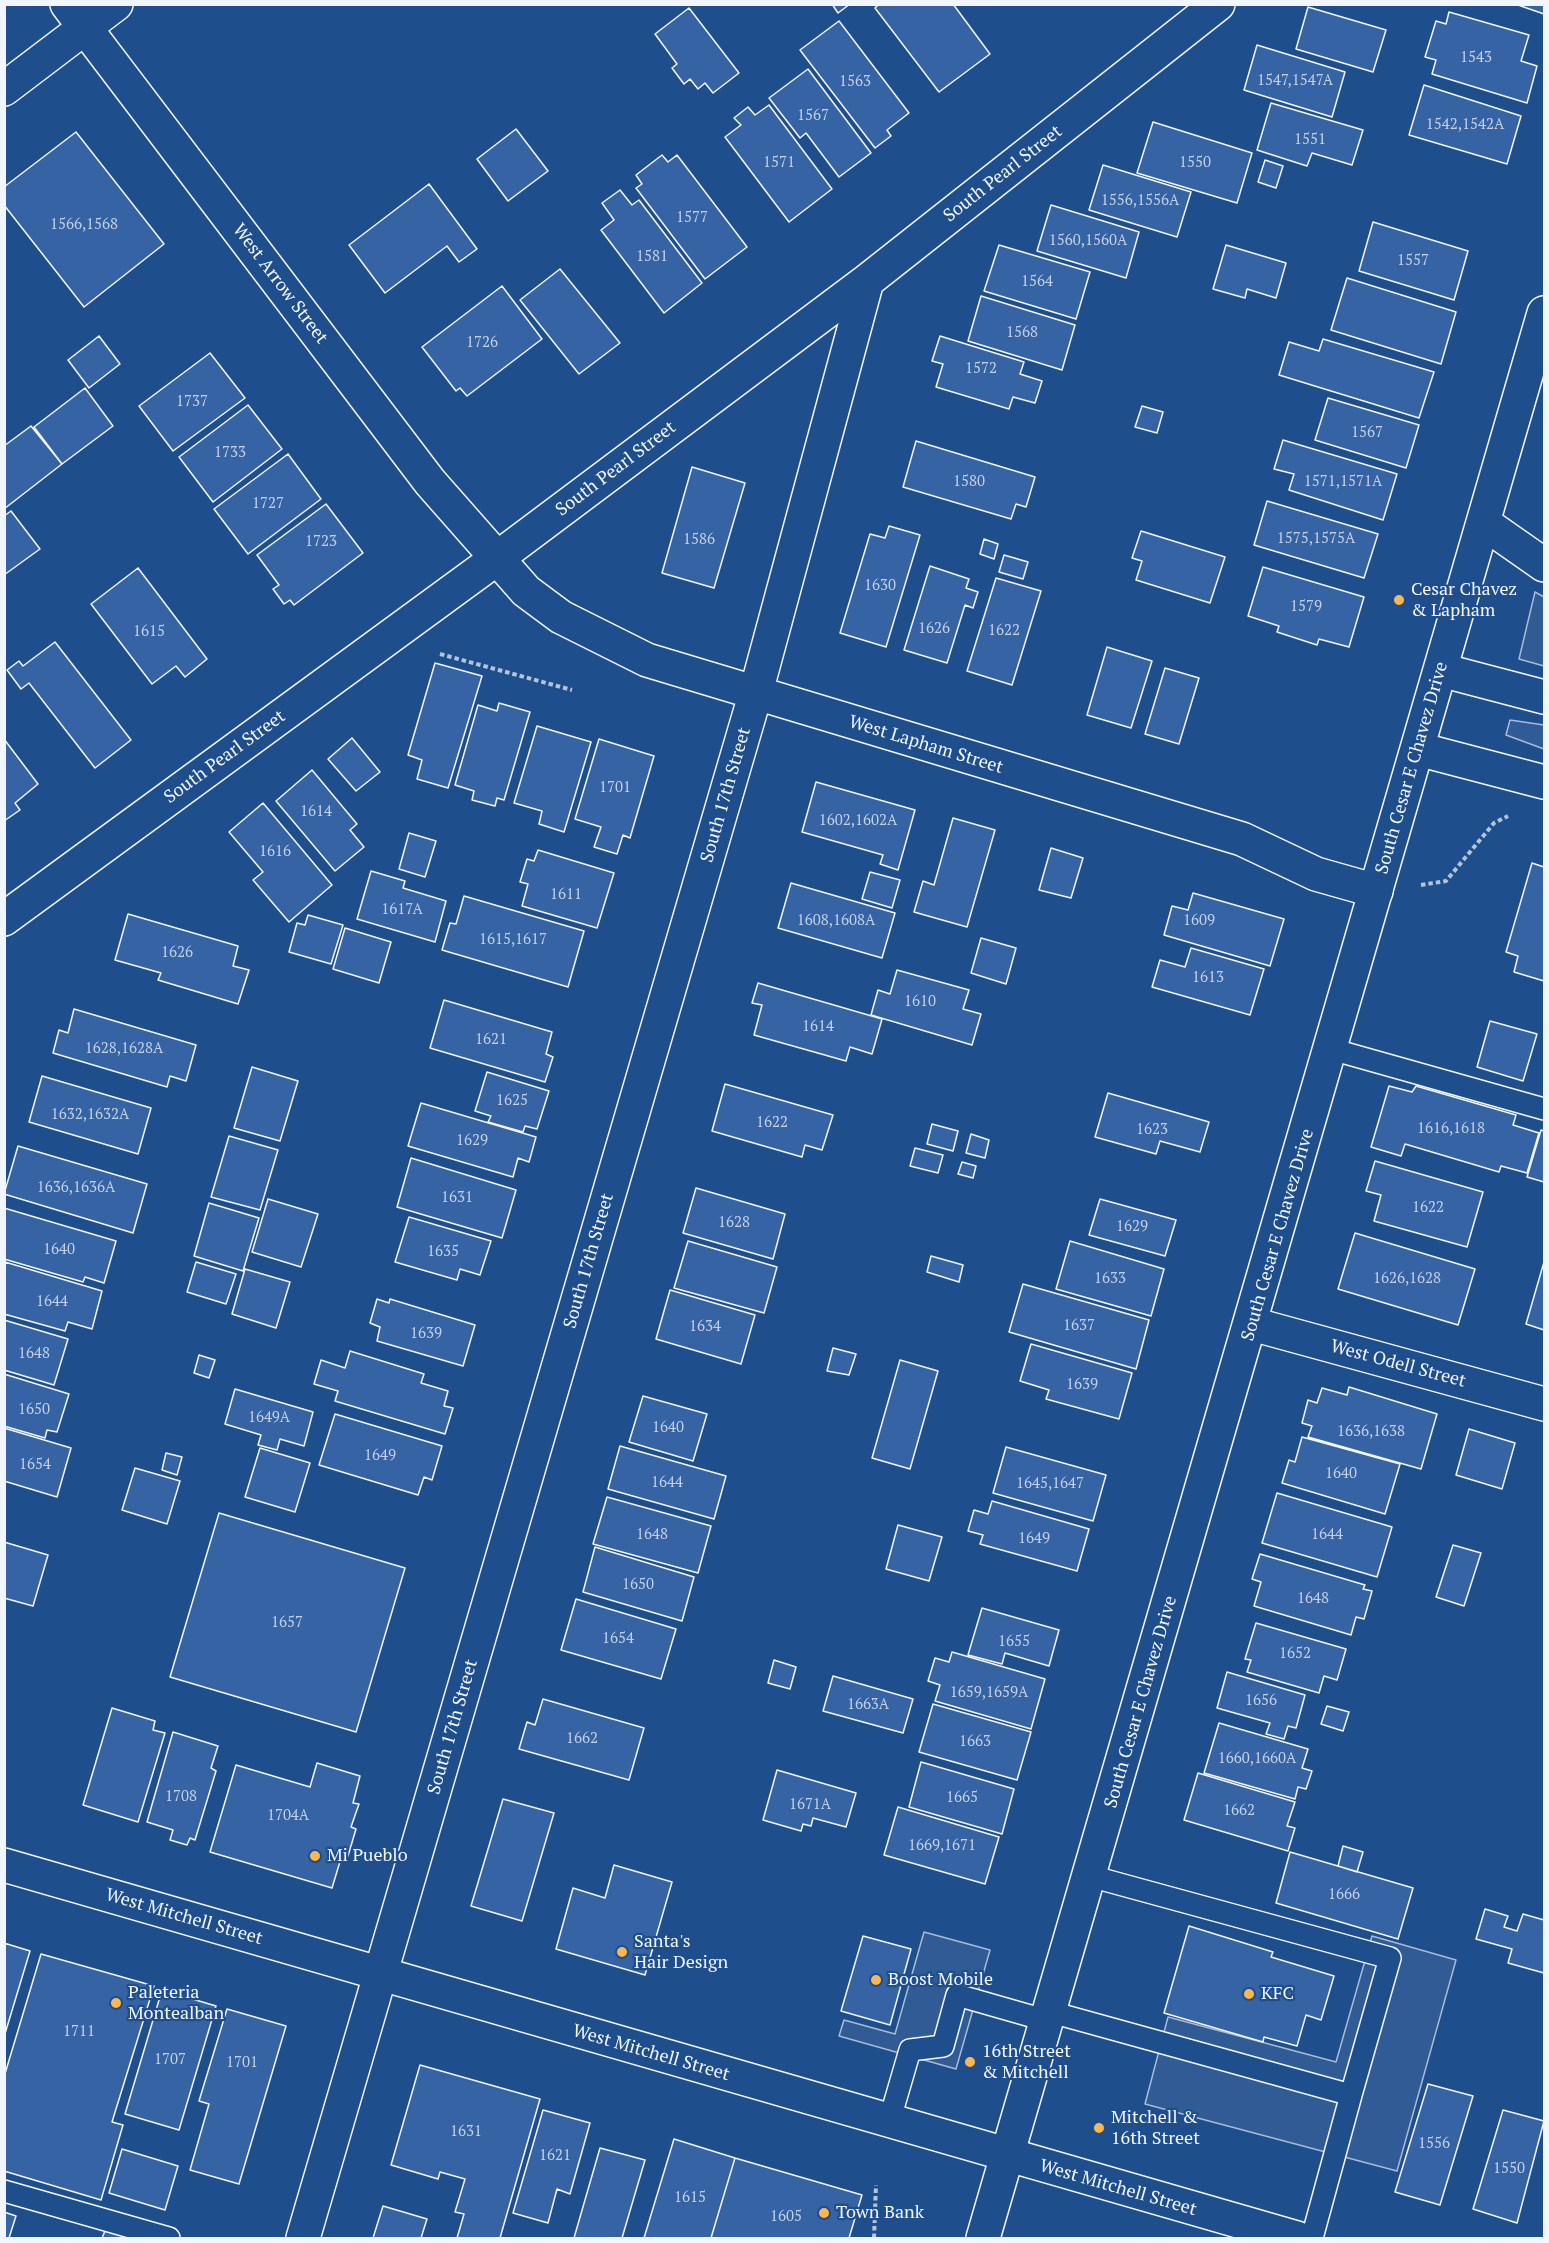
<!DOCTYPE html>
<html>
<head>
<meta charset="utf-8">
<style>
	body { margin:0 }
	#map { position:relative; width:1549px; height:2243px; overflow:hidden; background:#1f4e8c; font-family:"PT Serif",serif }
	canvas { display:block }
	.frame { position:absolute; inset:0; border:6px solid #f2f6ff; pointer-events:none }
</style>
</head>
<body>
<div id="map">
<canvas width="1549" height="2243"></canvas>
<div class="frame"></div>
</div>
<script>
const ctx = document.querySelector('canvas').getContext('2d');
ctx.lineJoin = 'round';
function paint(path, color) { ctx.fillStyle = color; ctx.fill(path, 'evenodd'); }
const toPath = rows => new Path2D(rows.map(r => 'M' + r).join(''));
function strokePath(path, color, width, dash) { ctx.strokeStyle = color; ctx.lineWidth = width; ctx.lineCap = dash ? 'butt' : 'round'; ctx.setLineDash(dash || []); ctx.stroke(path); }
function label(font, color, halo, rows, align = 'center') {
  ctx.font = font + ' "PT Serif",serif'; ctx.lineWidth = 4.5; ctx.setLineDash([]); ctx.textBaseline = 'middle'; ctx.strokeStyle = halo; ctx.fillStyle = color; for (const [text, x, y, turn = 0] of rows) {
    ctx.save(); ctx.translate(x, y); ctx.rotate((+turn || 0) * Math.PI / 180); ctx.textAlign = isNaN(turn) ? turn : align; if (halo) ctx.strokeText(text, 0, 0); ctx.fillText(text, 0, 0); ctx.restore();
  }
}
const built = toPath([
	[1535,592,1544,597,1544,666,1519,659,1535,592],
	[1510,720,1544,725,1544,749,1506,735,1510,720],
	[924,1932,990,1950,956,2069,839,2036,844,2020,895,2034,924,1932],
	[1372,1936,1456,1960,1397,2171,1145,2104,1168,2017,1336,2062,1372,1936]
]);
paint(built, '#305b95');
strokePath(built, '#a8bbd7', 1.5);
const building = toPath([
	[832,4,850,4,838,13,832,4],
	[879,4,953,4,990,54,939,92,875,8,879,4],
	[1515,4,1544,4,1544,14,1515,4],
	[1308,7,1386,30,1373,72,1296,49,1308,7],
	[689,8,739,73,713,93,705,83,698,89,690,79,684,84,672,68,677,64,655,34,689,8],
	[1449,12,1529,35,1521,61,1537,66,1527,103,1432,74,1436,60,1425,57,1436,21,1446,24,1449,12],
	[839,21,909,113,887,130,891,136,875,148,800,50,839,21],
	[1257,45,1345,72,1332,117,1244,90,1257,45],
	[808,69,871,153,839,177,806,133,800,138,769,98,808,69],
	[1424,85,1521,116,1507,164,1409,135,1424,85],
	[1271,103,1363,130,1352,165,1312,153,1307,166,1257,150,1271,103],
	[769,105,832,189,789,222,725,137,741,125,734,118,748,107,755,115,769,105],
	[1153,122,1252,153,1237,203,1137,173,1153,122],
	[516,129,548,171,508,201,477,159,516,129],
	[76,132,164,244,84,307,4,205,4,187,76,132],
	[662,155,668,162,677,155,747,247,705,279,636,188,642,184,636,175,662,155],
	[1265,160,1283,166,1276,188,1258,182,1265,160],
	[1103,165,1191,192,1177,237,1089,210,1103,165],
	[429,184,477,249,459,262,447,246,385,293,349,245,429,184],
	[620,190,632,205,639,200,702,283,664,313,601,230,614,220,602,203,620,190],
	[1051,205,1139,232,1126,278,1037,251,1051,205],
	[1373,222,1468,251,1454,300,1359,271,1373,222],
	[999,245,1090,272,1076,319,984,291,999,245],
	[1226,245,1286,263,1276,298,1247,289,1245,298,1213,289,1226,245],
	[560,269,620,343,579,374,520,300,560,269],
	[1347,278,1456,312,1441,364,1331,330,1347,278],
	[502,286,542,339,467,396,460,388,456,391,422,347,502,286],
	[981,296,1075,325,1062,370,968,341,981,296],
	[99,336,120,364,89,388,68,360,99,336],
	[940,336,1024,362,1020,374,1042,381,1035,403,1013,397,1009,409,936,387,943,364,932,361,940,336],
	[1323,339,1434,372,1419,418,1279,375,1289,342,1319,351,1323,339],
	[210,353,245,398,173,451,139,406,210,353],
	[85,388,113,426,62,464,34,427,85,388],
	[1328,398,1419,425,1406,468,1315,440,1328,398],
	[248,405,282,449,213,502,179,457,248,405],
	[1142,406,1163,412,1157,433,1135,427,1142,406],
	[31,426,62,464,4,509,4,446,31,426],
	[1283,440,1397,474,1383,520,1289,490,1294,474,1274,469,1283,440],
	[916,441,1035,477,1026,507,1016,504,1011,519,903,487,916,441],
	[288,454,321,499,248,554,214,509,288,454],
	[692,467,745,483,714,588,662,573,692,467],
	[1267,501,1378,534,1364,578,1254,545,1267,501],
	[326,504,363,553,294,605,290,600,284,604,273,589,279,585,257,555,326,504],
	[11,511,40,549,4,575,4,516,11,511],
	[889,526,920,535,886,647,840,633,870,534,885,538,889,526],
	[1141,531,1225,557,1210,603,1136,580,1142,561,1132,558,1141,531],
	[984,539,998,544,994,559,980,554,984,539],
	[1004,555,1028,562,1023,579,999,572,1004,555],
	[930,566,969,579,966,588,978,592,973,608,965,605,947,663,904,650,930,566],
	[1263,567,1364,597,1349,647,1319,639,1317,645,1277,632,1279,626,1248,616,1263,567],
	[138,568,207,659,185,677,176,666,152,684,91,604,138,568],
	[996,578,1041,591,1012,685,967,671,996,578],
	[55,642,131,740,95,768,29,683,21,689,7,670,19,661,23,666,55,642],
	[1107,647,1152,661,1131,728,1087,715,1107,647],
	[435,663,482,676,448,788,417,779,422,760,408,755,435,663],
	[1165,668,1199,678,1179,744,1145,734,1165,668],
	[499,703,530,712,504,800,497,798,495,806,472,800,474,791,455,785,478,705,497,711,499,703],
	[537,726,591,742,564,832,539,824,542,811,514,803,537,726],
	[352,738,380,772,356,791,328,759,352,738],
	[4,739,38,784,15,803,20,810,4,821,4,739],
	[599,739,654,756,630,838,623,835,617,854,594,847,601,827,575,819,599,739],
	[312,770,357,824,350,830,364,847,335,871,276,801,312,770],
	[816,782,915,810,898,870,880,864,883,855,802,832,816,782],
	[263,803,332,885,289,922,253,880,263,872,229,832,263,803],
	[953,818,995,830,967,927,914,912,923,881,934,885,953,818],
	[409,833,436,841,425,877,399,869,409,833],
	[1051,848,1083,858,1071,898,1039,890,1051,848],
	[538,850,614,873,597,928,522,906,528,884,520,882,527,859,534,861,538,850],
	[1532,863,1544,867,1544,981,1514,972,1518,956,1506,952,1532,863],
	[371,871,405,881,403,888,446,901,435,942,357,919,371,871],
	[870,872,900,880,892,908,862,899,870,872],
	[791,883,895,913,882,958,778,928,791,883],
	[1193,893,1284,919,1270,966,1164,935,1172,906,1188,910,1193,893],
	[464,896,584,931,568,987,442,950,450,923,456,924,464,896],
	[128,914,238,946,233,966,249,970,238,1004,158,980,161,973,115,960,128,914],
	[308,915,343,925,331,964,289,952,297,923,305,925,308,915],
	[345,928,391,942,379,983,333,969,345,928],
	[981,938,1016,948,1006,984,971,973,981,938],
	[1191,948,1264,969,1250,1015,1152,987,1160,960,1185,967,1191,948],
	[897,970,969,990,963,1009,981,1014,972,1045,871,1015,878,990,890,994,897,970],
	[758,983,882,1019,872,1054,850,1047,846,1061,754,1035,762,1005,752,1003,758,983],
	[444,1000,552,1032,546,1054,553,1057,545,1082,430,1048,444,1000],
	[74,1009,196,1045,186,1081,170,1076,167,1087,53,1053,59,1030,68,1033,74,1009],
	[1490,1021,1537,1034,1523,1081,1477,1067,1490,1021],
	[252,1067,298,1081,280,1141,234,1128,252,1067],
	[487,1072,549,1091,537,1129,525,1126,523,1132,488,1122,491,1116,475,1111,487,1072],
	[42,1076,151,1108,138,1154,29,1122,42,1076],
	[725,1084,833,1115,822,1150,805,1145,802,1157,712,1131,725,1084],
	[1389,1086,1412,1092,1416,1086,1516,1115,1513,1125,1539,1133,1527,1173,1501,1166,1499,1172,1405,1144,1401,1156,1371,1147,1389,1086],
	[1108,1093,1209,1122,1200,1152,1160,1141,1156,1154,1095,1137,1108,1093],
	[421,1103,536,1137,529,1162,518,1158,513,1177,408,1146,421,1103],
	[932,1124,958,1131,953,1151,927,1144,932,1124],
	[1541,1130,1544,1131,1544,1182,1527,1177,1541,1130],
	[971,1134,989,1140,985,1158,966,1153,971,1134],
	[229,1136,278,1150,260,1210,211,1197,229,1136],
	[18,1146,147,1184,133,1233,4,1194,18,1146],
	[915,1148,943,1155,938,1173,910,1166,915,1148],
	[411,1158,516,1190,502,1238,397,1207,411,1158],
	[1375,1161,1483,1192,1467,1247,1374,1221,1381,1195,1366,1191,1375,1161],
	[962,1162,976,1166,973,1178,958,1174,962,1162],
	[696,1188,785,1214,773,1259,683,1233,696,1188],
	[268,1199,318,1214,301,1267,252,1252,268,1199],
	[1100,1199,1176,1220,1165,1256,1089,1235,1100,1199],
	[209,1203,259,1218,243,1271,194,1256,209,1203],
	[4,1208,116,1241,104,1283,85,1277,83,1282,4,1259,4,1208],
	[409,1217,491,1241,480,1275,460,1269,457,1280,395,1262,409,1217],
	[1355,1233,1475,1269,1458,1325,1338,1289,1355,1233],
	[688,1241,777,1267,764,1313,674,1288,688,1241],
	[1070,1241,1164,1269,1151,1316,1056,1289,1070,1241],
	[931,1256,963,1265,959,1282,927,1272,931,1256],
	[5,1262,102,1291,92,1329,68,1322,65,1331,4,1314,5,1262],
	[196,1262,236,1274,226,1304,187,1292,196,1262],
	[1544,1262,1544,1330,1526,1324,1544,1262],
	[245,1269,290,1282,276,1328,232,1314,245,1269],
	[1023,1284,1149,1320,1136,1369,1009,1332,1023,1284],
	[670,1290,755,1315,741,1364,656,1339,670,1290],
	[377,1299,389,1303,390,1299,475,1325,463,1366,377,1341,380,1327,370,1323,377,1299],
	[4,1320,68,1339,54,1385,4,1370,4,1320],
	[1031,1344,1132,1373,1119,1419,1046,1399,1049,1390,1020,1381,1031,1344],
	[833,1348,856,1354,849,1375,827,1371,833,1348],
	[350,1351,424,1374,421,1383,448,1391,444,1406,453,1408,445,1434,335,1401,338,1391,314,1384,321,1360,345,1368,350,1351],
	[199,1355,215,1360,209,1378,194,1373,199,1355],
	[900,1360,938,1371,910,1469,872,1458,900,1360],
	[4,1374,69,1394,57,1432,47,1430,45,1438,4,1426,4,1374],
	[1349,1387,1437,1414,1421,1469,1308,1437,1312,1426,1302,1423,1308,1400,1317,1403,1322,1388,1347,1395,1349,1387],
	[235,1389,313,1412,304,1446,280,1439,277,1450,258,1445,261,1435,225,1424,235,1389],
	[643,1396,707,1414,693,1461,629,1442,643,1396],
	[335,1414,442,1446,432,1480,424,1477,418,1495,319,1465,335,1414],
	[4,1428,71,1448,57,1497,4,1481,4,1428],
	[1469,1429,1515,1443,1502,1489,1456,1475,1469,1429],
	[1302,1437,1400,1464,1385,1514,1282,1483,1289,1460,1295,1462,1302,1437],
	[620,1446,726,1476,714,1519,608,1489,620,1446],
	[1006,1447,1106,1475,1093,1521,993,1493,1006,1447],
	[260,1448,310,1463,295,1512,245,1497,260,1448],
	[166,1453,182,1457,177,1475,162,1470,166,1453],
	[135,1468,180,1481,167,1524,122,1510,135,1468],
	[1277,1493,1392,1527,1377,1577,1262,1543,1277,1493],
	[607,1497,711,1526,698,1573,593,1544,607,1497],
	[992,1501,1089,1529,1077,1571,980,1544,983,1535,968,1531,974,1510,988,1514,992,1501],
	[219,1513,405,1568,356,1732,170,1677,219,1513],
	[898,1525,942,1537,929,1581,886,1569,898,1525],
	[4,1542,48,1555,33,1606,4,1598,4,1542],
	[1453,1545,1481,1553,1464,1606,1436,1597,1453,1545],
	[595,1547,694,1577,682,1621,583,1592,595,1547],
	[1260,1554,1365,1585,1363,1589,1372,1591,1364,1619,1356,1617,1351,1635,1254,1606,1261,1582,1252,1579,1260,1554],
	[576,1599,676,1629,661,1679,561,1650,576,1599],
	[982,1608,1059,1630,1049,1666,1005,1653,1002,1664,968,1655,982,1608],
	[1256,1623,1346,1649,1337,1680,1324,1676,1319,1693,1247,1672,1251,1660,1245,1659,1256,1623],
	[952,1652,1045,1679,1031,1729,935,1701,940,1685,928,1681,935,1658,949,1662,952,1652],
	[774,1660,796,1667,790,1689,768,1683,774,1660],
	[1227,1672,1305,1695,1296,1728,1288,1726,1284,1739,1266,1734,1270,1723,1217,1708,1227,1672],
	[833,1676,913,1699,903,1733,823,1711,833,1676],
	[543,1699,644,1728,629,1780,519,1749,527,1722,535,1725,543,1699],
	[933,1704,1031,1732,1017,1780,919,1752,933,1704],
	[1327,1706,1349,1712,1343,1731,1321,1724,1327,1706],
	[112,1708,155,1721,153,1730,165,1733,138,1822,83,1805,112,1708],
	[1219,1723,1308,1749,1302,1768,1312,1771,1306,1789,1298,1787,1295,1799,1204,1773,1219,1723],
	[173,1732,218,1746,211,1768,216,1771,195,1840,190,1838,187,1845,170,1840,173,1830,147,1822,173,1732],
	[921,1762,1014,1789,1002,1834,909,1807,921,1762],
	[317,1763,360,1776,353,1803,359,1804,351,1827,356,1829,348,1856,342,1855,332,1888,210,1852,236,1765,310,1787,317,1763],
	[777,1770,856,1793,846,1827,813,1818,811,1826,803,1824,801,1831,763,1820,777,1770],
	[1198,1773,1295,1802,1287,1826,1295,1828,1288,1851,1184,1820,1198,1773],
	[503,1799,554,1813,522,1921,471,1906,503,1799],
	[898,1807,999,1837,985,1884,884,1855,898,1807],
	[1343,1846,1363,1852,1357,1872,1338,1866,1343,1846],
	[1290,1852,1413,1888,1398,1939,1276,1903,1290,1852],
	[614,1865,672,1882,645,1975,556,1949,573,1888,605,1898,614,1865],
	[1485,1909,1508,1916,1504,1927,1517,1931,1523,1914,1544,1920,1544,1973,1508,1963,1512,1949,1476,1939,1485,1909],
	[1189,1926,1273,1952,1271,1957,1334,1976,1321,2020,1306,2015,1297,2046,1264,2037,1263,2042,1164,2013,1189,1926],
	[863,1936,911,1949,890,2025,841,2011,863,1936],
	[4,1943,30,1951,4,2037,4,1943],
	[41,1954,154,1986,112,2122,123,2125,101,2200,4,2171,4,2077,41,1954],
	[162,1990,216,2006,179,2130,125,2114,162,1990],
	[227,2009,286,2026,239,2184,190,2170,209,2104,199,2101,227,2009],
	[420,2065,540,2099,500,2238,457,2238,464,2214,455,2212,465,2179,440,2172,438,2179,391,2165,420,2065],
	[1428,2084,1473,2096,1440,2205,1395,2192,1428,2084],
	[543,2110,590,2123,570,2194,557,2189,548,2223,513,2213,543,2110],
	[1503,2110,1544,2121,1517,2223,1473,2209,1503,2110],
	[674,2139,735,2158,711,2238,644,2238,674,2139],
	[600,2148,645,2160,622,2238,574,2238,600,2148],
	[122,2149,178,2166,165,2210,109,2193,122,2149],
	[735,2158,862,2195,849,2238,711,2238,735,2158],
	[383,2206,427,2219,421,2238,373,2238,383,2206],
	[4,2212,16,2216,9,2238,4,2238,4,2212],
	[105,2231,131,2238,102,2238,105,2231]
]);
paint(building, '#3563a3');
strokePath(building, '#f2f6ff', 1.5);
const service = toPath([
	[1331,1049,1544,1109],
	[1051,2012,1351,2095,1390,1958,1090,1876],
	[889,2122,910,2050,943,2046,957,1995,1048,2021],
	[4,2191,169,2238],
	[1312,2238,1351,2095]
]);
const minor = toPath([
	[67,4,430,482,526,591,561,617,647,660,1242,839,1316,874,1376,891],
	[4,919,496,559,867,281,1218,4],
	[1252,1324,1544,1404],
	[303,2238,756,692,867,281]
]);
const tertiary = toPath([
	[4,89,116,4],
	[1441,670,1544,697],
	[1418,749,1544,782],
	[4,1865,1297,2238]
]);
const secondary = toPath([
	[1484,523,1544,565],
	[983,2238,1544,313]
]);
strokePath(service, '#f2f6ff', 24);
strokePath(minor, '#f2f6ff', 36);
strokePath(tertiary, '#f2f6ff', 36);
strokePath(secondary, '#f2f6ff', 36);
strokePath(toPath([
	[440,654,572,690],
	[1421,885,1446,881,1494,823,1508,816],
	[874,2238,876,2185]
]), '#b3c4dc', 4, [4.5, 3]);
strokePath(service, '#1f4e8c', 21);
strokePath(minor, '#1f4e8c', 33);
strokePath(tertiary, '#1f4e8c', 33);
strokePath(secondary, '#1f4e8c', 33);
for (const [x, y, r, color] of [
	[1399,600,6,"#ffb74d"],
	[315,1856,6,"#ffb74d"],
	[622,1952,6,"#ffb74d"],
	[876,1980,6,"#ffb74d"],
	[1249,1994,6,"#ffb74d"],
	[116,2003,6,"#ffb74d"],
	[970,2062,6,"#ffb74d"],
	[1099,2128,6,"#ffb74d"],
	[824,2213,6,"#ffb74d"]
]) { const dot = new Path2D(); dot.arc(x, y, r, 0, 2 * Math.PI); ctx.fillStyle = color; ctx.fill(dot); strokePath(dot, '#1f4e8c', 2); }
label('15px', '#c3d1e8', null, [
	["1543",1476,58],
	["1547,1547A",1295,81],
	["1563",855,82],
	["1567",813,116],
	["1542,1542A",1465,125],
	["1551",1310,140],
	["1571",779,163],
	["1550",1195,163],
	["1556,1556A",1140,201],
	["1577",692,218],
	["1566,1568",84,225],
	["1560,1560A",1088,241],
	["1581",652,257],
	["1557",1413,261],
	["1564",1037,282],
	["1568",1022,333],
	["1726",482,343],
	["1572",981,369],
	["1737",192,402],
	["1567",1367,433],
	["1733",230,453],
	["1580",969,482],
	["1571,1571A",1343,482],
	["1727",268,504],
	["1575,1575A",1316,539],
	["1586",699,540],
	["1723",321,542],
	["1630",880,586],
	["1579",1306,607],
	["1626",934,629],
	["1622",1004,631],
	["1615",149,632],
	["1701",615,788],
	["1614",316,812],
	["1602,1602A",858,821],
	["1616",275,852],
	["1611",566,895],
	["1617A",402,910],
	["1608,1608A",836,921],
	["1609",1199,921],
	["1615,1617",513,940],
	["1626",177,953],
	["1613",1208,978],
	["1610",920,1002],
	["1614",818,1027],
	["1621",491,1040],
	["1628,1628A",124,1049],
	["1625",512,1101],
	["1632,1632A",90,1115],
	["1622",772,1123],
	["1616,1618",1451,1129],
	["1623",1152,1130],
	["1629",472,1141],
	["1636,1636A",76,1188],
	["1631",457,1198],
	["1622",1428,1208],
	["1628",734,1223],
	["1629",1132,1227],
	["1640",59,1250],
	["1635",443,1252],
	["1633",1110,1279],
	["1626,1628",1407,1279],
	["1644",52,1302],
	["1637",1079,1326],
	["1634",705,1327],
	["1639",426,1334],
	["1648",34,1354],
	["1639",1082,1385],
	["1650",34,1410],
	["1649A",269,1418],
	["1640",668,1428],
	["1636,1638",1371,1432],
	["1649",380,1456],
	["1654",35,1465],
	["1640",1341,1474],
	["1644",667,1483],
	["1645,1647",1050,1484],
	["1648",652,1535],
	["1644",1327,1535],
	["1649",1034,1539],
	["1650",638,1585],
	["1648",1313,1599],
	["1657",287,1623],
	["1654",618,1639],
	["1655",1014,1642],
	["1652",1295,1654],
	["1659,1659A",989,1693],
	["1656",1261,1701],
	["1663A",868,1705],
	["1662",582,1739],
	["1663",975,1742],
	["1660,1660A",1257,1759],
	["1708",181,1797],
	["1665",962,1798],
	["1671A",810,1805],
	["1662",1239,1811],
	["1704A",288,1816],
	["1669,1671",942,1846],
	["1666",1344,1895],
	["1711",79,2032],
	["1707",170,2060],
	["1701",242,2063],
	["1631",466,2132],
	["1556",1434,2144],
	["1621",555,2156],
	["1550",1509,2169],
	["1615",690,2198],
	["1605",786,2217]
]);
label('18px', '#f2f6ff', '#1f4e8c', [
	["South Pearl Street",1003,174,-38],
	["West Arrow Street",280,284,53],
	["South Pearl Street",616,469,-37],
	["West Lapham Street",926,745,17],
	["South Pearl Street",225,757,-36],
	["South Cesar E Chavez Drive",1412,768,-74],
	["South 17th Street",726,795,-74],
	["South Cesar E Chavez Drive",1278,1235,-74],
	["South 17th Street",589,1261,-74],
	["West Odell Street",1398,1364,15],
	["South Cesar E Chavez Drive",1141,1702,-74],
	["South 17th Street",453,1727,-74],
	["West Mitchell Street",184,1917,16],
	["West Mitchell Street",651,2053,16],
	["West Mitchell Street",1118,2188,16]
]);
label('18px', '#f2f6ff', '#1f4e8c', [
	["Cesar Chavez",1411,590],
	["& Lapham",1411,611],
	["Mi Pueblo",327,1856],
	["Santa's",634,1942],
	["Hair Design",634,1963],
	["Boost Mobile",888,1980],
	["Paleteria",128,1993],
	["Montealban",128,2014],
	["KFC",1261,1994],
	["16th Street",982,2052],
	["& Mitchell",982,2073],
	["Mitchell &",1111,2118],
	["16th Street",1111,2139],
	["Town Bank",836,2213]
], 'left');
</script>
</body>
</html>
